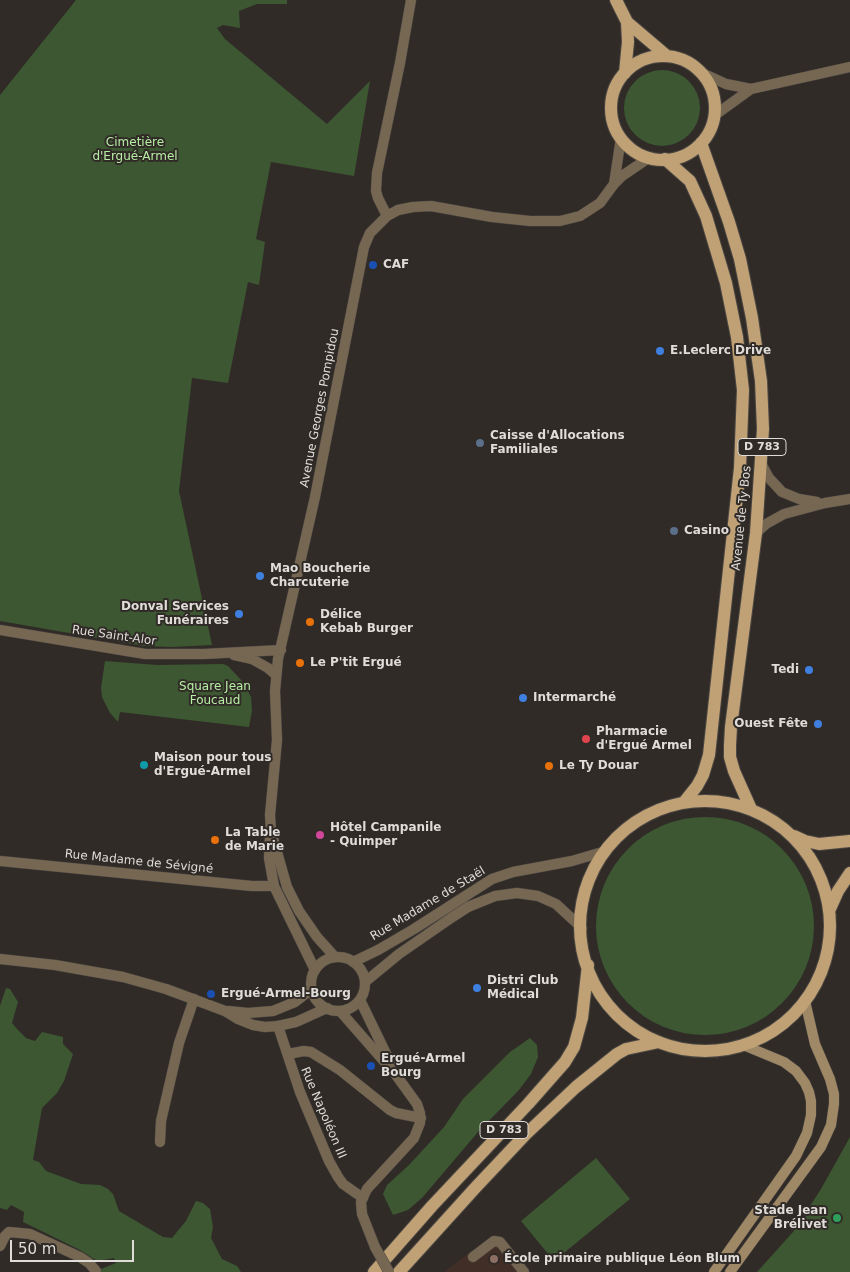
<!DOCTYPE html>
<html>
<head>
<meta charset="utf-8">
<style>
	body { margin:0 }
	#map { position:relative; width:850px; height:1272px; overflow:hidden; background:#302b27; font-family:"DejaVu Sans",sans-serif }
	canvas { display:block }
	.scale { position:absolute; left:10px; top:1240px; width:124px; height:22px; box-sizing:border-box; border:2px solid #dfdcd9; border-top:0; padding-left:6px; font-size:15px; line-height:18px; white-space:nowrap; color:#dfdcd9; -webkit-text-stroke:4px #302b27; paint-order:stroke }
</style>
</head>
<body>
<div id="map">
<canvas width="850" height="1272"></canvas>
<div class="scale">50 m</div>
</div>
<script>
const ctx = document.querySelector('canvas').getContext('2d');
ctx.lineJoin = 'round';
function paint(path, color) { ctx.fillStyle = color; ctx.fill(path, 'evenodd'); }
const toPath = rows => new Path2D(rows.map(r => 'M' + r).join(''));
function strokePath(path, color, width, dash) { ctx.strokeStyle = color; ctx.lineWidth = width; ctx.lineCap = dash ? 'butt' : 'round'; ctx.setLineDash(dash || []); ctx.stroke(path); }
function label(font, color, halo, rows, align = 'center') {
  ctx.font = font + ' "DejaVu Sans",sans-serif'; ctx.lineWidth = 4; ctx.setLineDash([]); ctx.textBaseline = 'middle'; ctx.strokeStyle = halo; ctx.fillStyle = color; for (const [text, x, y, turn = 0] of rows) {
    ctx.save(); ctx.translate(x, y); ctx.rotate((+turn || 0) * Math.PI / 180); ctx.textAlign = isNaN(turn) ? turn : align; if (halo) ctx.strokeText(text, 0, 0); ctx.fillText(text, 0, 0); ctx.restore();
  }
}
paint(toPath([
	[497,1245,518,1272,444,1272,470,1252,477,1261]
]), '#412f27');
paint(toPath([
	[76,0,287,0,287,4,257,4,239,11,240,28,223,25,217,28,225,39,327,124,370,81,354,176,271,162,256,239,265,242,259,285,248,282,228,383,192,378,179,491,212,645,172,647,144,646,0,621,0,95],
	'624 108a38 38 0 1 1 76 0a38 38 0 1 1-76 0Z',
	[105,661,157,665,223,664,228,666,243,682,251,697,252,711,249,727,120,712,118,722,110,713,102,697,101,688],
	'596 926a109 109 0 1 1 218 0a109 109 0 1 1-218 0Z',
	[6,988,10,989,18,1002,12,1023,18,1030,26,1038,35,1041,42,1032,63,1037,63,1044,73,1054,64,1081,57,1093,42,1108,33,1160,39,1162,46,1171,81,1184,100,1185,108,1189,113,1194,119,1211,163,1237,172,1238,186,1221,196,1201,203,1203,210,1209,213,1227,211,1238,222,1259,237,1266,241,1272,101,1272,101,1269,116,1263,114,1258,97,1261,80,1250,23,1222,24,1212,11,1205,7,1210,0,1208,0,1006],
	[530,1038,537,1045,538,1057,531,1074,519,1090,478,1132,422,1198,408,1210,393,1215,383,1194,387,1185,409,1165,444,1127,463,1099,510,1052],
	[850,1137,850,1272,757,1272,793,1232,821,1189],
	[596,1158,630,1199,554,1261,521,1221]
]), '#3c5732');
const minor = toPath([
	[702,73,726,84,751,89],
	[715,115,751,89,850,67],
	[614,184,621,138],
	[387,216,378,198,376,191,377,173,400,63,411,0],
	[762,465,769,478,782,492,799,499,817,502],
	[756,533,766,524,784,514,825,503,850,499],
	[0,630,145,654,204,654,281,650],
	[234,655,252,659,268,668,276,675],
	[270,835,269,858,274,886,315,970],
	[0,861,252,886,274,886],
	[335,957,317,937,299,911,287,887,271,831,270,815,277,740,275,691,278,659,315,497,364,247,370,233,387,216,398,210,413,207,431,206,492,217,530,221,560,221,580,216,600,203,614,184,622,176,650,157],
	[278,1026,300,1092,329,1161,338,1177,343,1184,363,1198],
	[288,1054,304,1051,311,1052,340,1070,390,1110,396,1113,421,1118],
	[160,1142,161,1121,179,1043,194,999],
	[0,1246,5,1236,9,1232,30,1234,80,1257,89,1263,96,1271],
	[473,1257,494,1241,500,1242,524,1272]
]);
const tertiary = toPath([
	'311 984a27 27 0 1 1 54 0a27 27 0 1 1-54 0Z',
	[0,959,55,965,123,977,166,989,225,1011,238,1019,253,1025,265,1027,278,1026,296,1022,327,1008],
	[353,962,378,950,414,929,492,879,513,872,572,861,606,851],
	[365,982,399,954,451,918,468,907,495,896,517,893,538,896,556,904,582,928],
	[360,1000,390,1062],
	[228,1011,248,1013,273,1011,295,1002,312,989],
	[340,1011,396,1075,417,1104,420,1113,420,1123,414,1138,367,1189,361,1202,362,1214,375,1247]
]);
const secondary = toPath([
	[714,1272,796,1156,807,1133,811,1115,811,1101,809,1092,805,1083,796,1071,784,1062,743,1045],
	[730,1272,821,1147,831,1125,834,1104,834,1094,830,1079,815,1044,805,1001]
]);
const primary = toPath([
	[616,0,627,22,628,42,625,73],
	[627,22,667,56],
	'611 108a52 52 0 1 1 104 0a52 52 0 1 1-104 0Z',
	[701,143,729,222,740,259,752,318,761,381,763,429,756,533,731,727,730,745,730,757,734,771,751,809],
	[665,159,690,181,706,216,726,283,737,337,743,390,740,468,709,755,703,775,697,786,685,801],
	'580 926a125 125 0 1 1 250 0a125 125 0 1 1-250 0Z',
	[794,836,805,841,819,844,850,841],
	[829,911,838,891,850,873],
	[374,1272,432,1206,528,1104,565,1062,574,1047,582,1018,588,965],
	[399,1272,476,1187,526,1134,576,1087,617,1054,626,1049,659,1042]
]);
strokePath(minor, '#4c4743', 11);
strokePath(tertiary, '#4c4743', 11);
strokePath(secondary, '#4c4743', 11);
strokePath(primary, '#4c4743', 14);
strokePath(minor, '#766752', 10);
strokePath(tertiary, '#766752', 10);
strokePath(secondary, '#9f8866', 10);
strokePath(primary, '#bfa175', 12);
const tertiaryBridge = toPath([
	[375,1247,389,1272]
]);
strokePath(tertiaryBridge, '#4c4743', 11, []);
strokePath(tertiaryBridge, '#766752', 10);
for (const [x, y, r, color] of [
	[373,265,5,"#1a4fb4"],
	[660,351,5,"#3f7fe0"],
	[480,443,5,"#5c6f8a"],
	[674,531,5,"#5c6f8a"],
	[260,576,5,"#3f7fe0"],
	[239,614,5,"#3f7fe0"],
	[310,622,5,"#e8710a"],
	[300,663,5,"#e8710a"],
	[809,670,5,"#3f7fe0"],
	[523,698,5,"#3f7fe0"],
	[818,724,5,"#3f7fe0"],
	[586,739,5,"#e0444e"],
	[144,765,5,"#0f9aa8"],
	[549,766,5,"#e8710a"],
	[320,835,5,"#d1479c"],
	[215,840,5,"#e8710a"],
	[477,988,5,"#3f7fe0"],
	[211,994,5,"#1a4fb4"],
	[371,1066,5,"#1a4fb4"],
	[837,1218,5,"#2e9e5b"],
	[494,1259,5,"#8d6e63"]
]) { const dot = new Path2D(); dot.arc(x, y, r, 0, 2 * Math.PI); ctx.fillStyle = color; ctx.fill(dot); strokePath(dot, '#302b27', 2); }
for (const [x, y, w] of [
	[762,447,48],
	[504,1130,48]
]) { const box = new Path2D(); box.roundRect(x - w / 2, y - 8.5, w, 17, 4); ctx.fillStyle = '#302b27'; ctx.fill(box); strokePath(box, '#dfdcd9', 1); }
label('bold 11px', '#dfdcd9', null, [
	["D 783",762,447],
	["D 783",504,1130]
]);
label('12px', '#b7eda4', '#302b27', [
	["Cimetière",135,143],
	["d'Ergué-Armel",135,157],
	["Square Jean",215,687],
	["Foucaud",215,701]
]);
label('bold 12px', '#dfdcd9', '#302b27', [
	["CAF",383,265],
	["E.Leclerc Drive",670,351],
	["Caisse d'Allocations",490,436],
	["Familiales",490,450],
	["Casino",684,531],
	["Mao Boucherie",270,569],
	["Charcuterie",270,583],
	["Donval Services",229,607,"right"],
	["Funéraires",229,621,"right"],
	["Délice",320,615],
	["Kebab Burger",320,629],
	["Le P'tit Ergué",310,663],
	["Tedi",799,670,"right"],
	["Intermarché",533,698],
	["Ouest Fête",808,724,"right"],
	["Pharmacie",596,732],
	["d'Ergué Armel",596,746],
	["Maison pour tous",154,758],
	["d'Ergué-Armel",154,772],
	["Le Ty Douar",559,766],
	["Hôtel Campanile",330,828],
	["- Quimper",330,842],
	["La Table",225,833],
	["de Marie",225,847],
	["Distri Club",487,981],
	["Médical",487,995],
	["Ergué-Armel-Bourg",221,994],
	["Ergué-Armel",381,1059],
	["Bourg",381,1073],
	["Stade Jean",827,1211,"right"],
	["Brélivet",827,1225,"right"],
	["École primaire publique Léon Blum",504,1259]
], 'left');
label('12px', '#dfdcd9', '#302b27', [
	["Avenue Georges Pompidou",320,408,-79],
	["Avenue de Ty Bos",742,518,-84],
	["Rue Saint-Alor",114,636,8],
	["Rue Madame de Sévigné",139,862,6],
	["Rue Madame de Staël",428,904,-31],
	["Rue Napoléon III",323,1113,67]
]);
</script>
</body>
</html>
